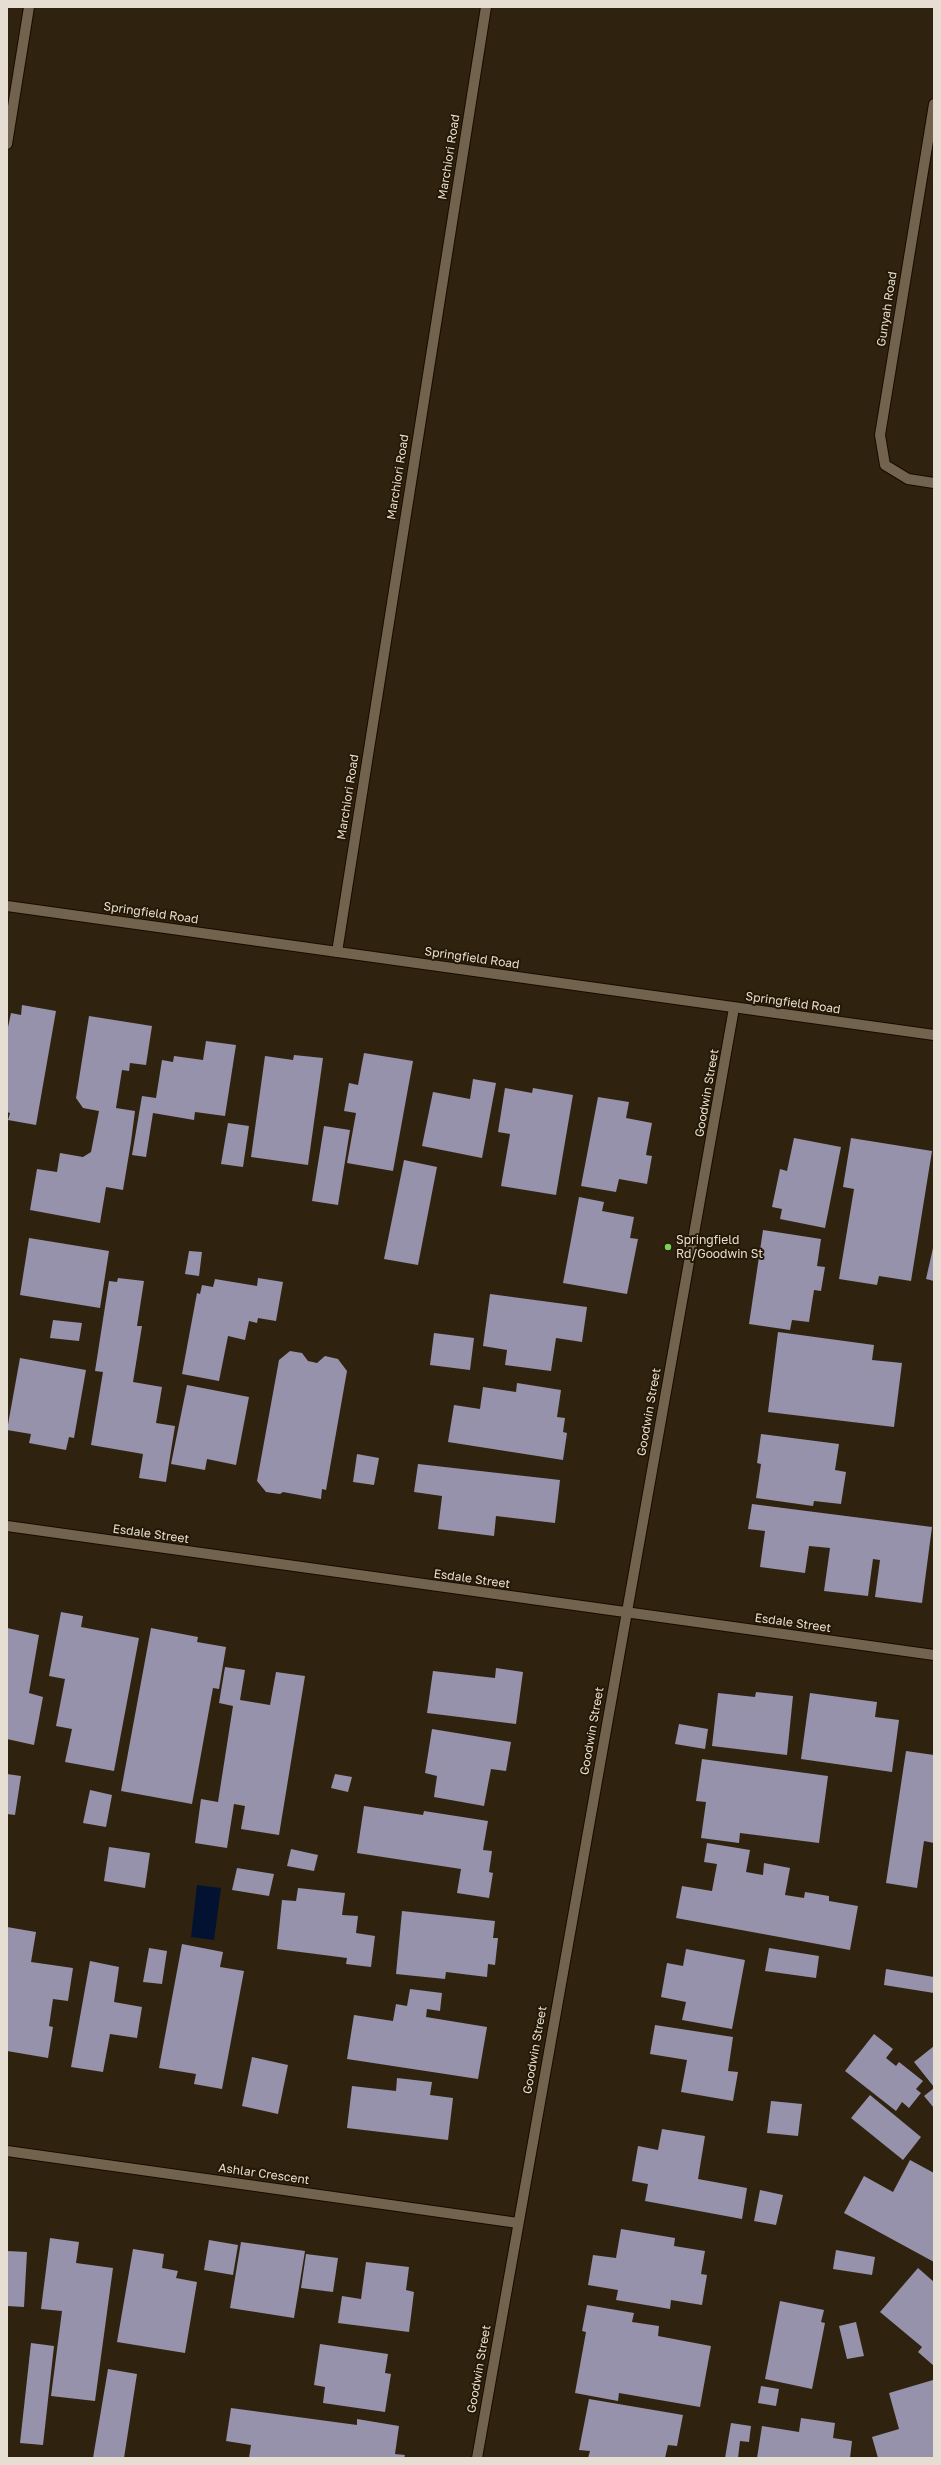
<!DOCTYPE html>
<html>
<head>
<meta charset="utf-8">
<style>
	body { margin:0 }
	#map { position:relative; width:941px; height:2465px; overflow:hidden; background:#2f230f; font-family:"Golos Text",sans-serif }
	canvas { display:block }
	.frame { position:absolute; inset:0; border:8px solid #e6ded2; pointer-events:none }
</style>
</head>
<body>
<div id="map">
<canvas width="941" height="2465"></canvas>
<div class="frame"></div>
</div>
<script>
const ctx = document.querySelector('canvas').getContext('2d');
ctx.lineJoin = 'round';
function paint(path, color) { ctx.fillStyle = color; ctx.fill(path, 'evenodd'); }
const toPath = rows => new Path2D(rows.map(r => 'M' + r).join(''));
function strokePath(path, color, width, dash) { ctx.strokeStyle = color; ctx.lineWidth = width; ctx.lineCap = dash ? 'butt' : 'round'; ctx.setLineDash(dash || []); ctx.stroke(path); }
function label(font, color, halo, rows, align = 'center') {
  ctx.font = font + ' "Golos Text",sans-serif'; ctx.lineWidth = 4; ctx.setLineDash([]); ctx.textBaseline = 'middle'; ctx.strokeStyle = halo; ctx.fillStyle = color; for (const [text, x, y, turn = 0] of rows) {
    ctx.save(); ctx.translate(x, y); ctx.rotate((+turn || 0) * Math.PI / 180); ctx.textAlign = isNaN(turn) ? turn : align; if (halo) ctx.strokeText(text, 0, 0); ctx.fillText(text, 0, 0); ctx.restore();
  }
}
paint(toPath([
	[197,1885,221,1888,214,1940,191,1937]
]), '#041232');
paint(toPath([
	[22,1005,56,1011,36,1125,8,1120,10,1113,7,1112,7,1032,11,1013,21,1015],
	[89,1016,152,1026,146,1065,130,1063,129,1071,122,1070,116,1108,135,1111,131,1142,123,1190,106,1187,100,1223,30,1210,37,1169,57,1172,60,1153,83,1157,91,1152,99,1111,83,1108,76,1098],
	[206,1041,236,1045,225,1116,195,1112,194,1120,153,1113,146,1157,132,1155,142,1096,156,1098,162,1060,173,1062,174,1056,203,1060],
	[364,1053,413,1061,393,1171,347,1163,356,1113,344,1111,349,1083,358,1085],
	[294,1055,323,1058,308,1165,251,1157,265,1056,293,1060],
	[473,1079,496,1083,482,1158,422,1146,433,1092,470,1099],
	[505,1088,532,1093,533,1088,573,1095,556,1195,501,1186,510,1134,498,1132],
	[598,1097,629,1102,626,1118,652,1123,646,1155,652,1156,647,1184,619,1179,616,1192,581,1186],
	[228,1123,249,1126,243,1167,221,1164],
	[324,1126,350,1130,338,1205,312,1201],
	[794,1138,841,1147,825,1228,780,1219,782,1209,772,1207,780,1169,787,1171],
	[851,1138,932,1151,911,1281,879,1276,877,1285,839,1279,854,1189,843,1187],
	[404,1160,437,1167,418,1265,384,1259],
	[579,1197,604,1202,602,1211,634,1217,630,1238,638,1239,627,1294,563,1283],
	[763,1230,821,1239,817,1266,825,1267,821,1291,814,1290,809,1322,792,1320,790,1330,749,1324],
	[29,1238,109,1251,100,1308,20,1295],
	[933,1248,934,1248,934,1281,926,1279],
	[189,1251,202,1252,199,1276,185,1274],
	[118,1278,144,1281,137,1326,142,1326,133,1382,162,1387,156,1423,175,1426,166,1482,139,1478,143,1454,91,1445,103,1372,95,1371,109,1281,117,1282],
	[258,1278,283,1282,276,1321,258,1318,257,1323,249,1321,245,1340,228,1336,219,1381,182,1374,197,1293,200,1294,202,1285,213,1287,215,1279,257,1286],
	[490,1294,587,1307,582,1342,556,1338,551,1371,505,1365,507,1350,483,1346],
	[53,1320,82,1323,79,1341,50,1338],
	[778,1332,874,1345,872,1360,902,1363,894,1427,768,1412],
	[434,1333,474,1338,470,1370,430,1365],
	[290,1351,302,1353,308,1361,317,1363,325,1356,338,1359,347,1371,326,1490,322,1489,321,1499,283,1492,280,1494,266,1492,257,1481,279,1360],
	[20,1358,86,1370,74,1438,69,1437,66,1450,29,1443,31,1434,7,1430],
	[517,1383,561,1390,557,1417,565,1418,563,1432,567,1433,563,1460,448,1442,454,1405,480,1409,483,1387,516,1392],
	[187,1385,249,1397,236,1465,207,1459,205,1470,171,1464],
	[761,1434,839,1444,835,1470,846,1472,841,1504,814,1501,813,1506,756,1498,761,1464,757,1463],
	[357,1454,379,1458,374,1485,353,1482],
	[418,1464,560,1480,555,1523,496,1516,494,1536,438,1529,442,1496,414,1492],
	[752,1504,932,1527,922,1603,875,1597,880,1560,873,1559,868,1596,824,1591,830,1548,809,1546,805,1573,760,1567,765,1531,748,1529],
	[61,1612,83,1616,81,1627,139,1638,114,1771,65,1762,72,1729,56,1726,65,1679,49,1676],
	[7,1628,39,1635,29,1693,43,1697,34,1745,7,1739],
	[151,1628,198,1637,197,1642,226,1647,219,1689,213,1688,192,1804,121,1791],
	[225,1667,245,1670,240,1700,270,1705,276,1672,305,1676,279,1835,241,1829,245,1806,234,1804,227,1848,195,1843,201,1799,218,1802,233,1706,219,1703],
	[496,1668,523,1672,516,1724,427,1713,433,1671,495,1678],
	[756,1692,793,1696,787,1755,712,1746,718,1693,755,1697],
	[810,1693,877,1702,875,1717,899,1720,892,1772,801,1759],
	[679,1724,708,1729,705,1749,675,1744],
	[432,1729,511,1742,506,1771,491,1769,484,1806,434,1797,437,1776,425,1773],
	[906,1751,934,1755,934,1843,924,1841,917,1888,886,1883],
	[702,1759,828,1776,819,1843,740,1833,739,1843,701,1838,706,1802,696,1801],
	[7,1774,21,1776,15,1815,7,1814],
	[335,1774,352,1777,348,1792,331,1788],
	[90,1790,112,1795,106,1827,83,1823],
	[364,1806,423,1815,424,1811,488,1821,483,1850,492,1851,489,1872,493,1873,489,1898,457,1893,461,1869,357,1853],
	[707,1843,750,1850,746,1872,763,1875,764,1863,790,1868,785,1895,804,1898,805,1892,829,1896,829,1901,858,1906,850,1950,676,1918,682,1886,712,1891,717,1864,704,1862],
	[109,1847,150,1853,145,1888,104,1881],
	[291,1849,318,1855,314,1871,287,1866],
	[237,1868,274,1874,269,1896,232,1890],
	[298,1888,345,1893,342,1915,358,1916,356,1933,375,1936,371,1967,346,1964,347,1958,277,1949,282,1900,296,1901],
	[402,1911,495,1921,493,1938,498,1938,495,1965,488,1964,487,1977,446,1972,445,1979,396,1974],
	[7,1927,36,1932,31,1962,73,1968,68,2001,53,1999,49,2026,53,2027,48,2058,7,2051],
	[182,1944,223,1952,220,1967,244,1971,222,2089,194,2084,196,2074,159,2068],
	[149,1948,167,1951,162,1984,143,1982],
	[769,1948,819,1956,816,1978,765,1971],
	[686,1949,745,1960,732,2029,682,2020,686,2002,661,1997,667,1963,683,1966],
	[90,1961,119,1967,114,2002,142,2007,137,2038,110,2034,103,2072,71,2067],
	[886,1969,934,1977,934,1993,884,1985],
	[410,1989,442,1993,440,2011,427,2009,426,2017,487,2027,478,2079,347,2059,354,2015,393,2021,396,2004,407,2006],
	[655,2025,733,2037,728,2071,738,2072,733,2101,681,2092,687,2060,650,2054],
	[874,2034,893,2049,886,2058,896,2066,899,2062,923,2081,916,2089,921,2093,909,2108,902,2102,896,2111,845,2071],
	[934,2046,934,2087,914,2062],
	[252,2057,288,2065,278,2114,242,2106],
	[397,2078,432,2082,430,2095,453,2098,448,2140,347,2128,352,2086,396,2091],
	[934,2088,934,2108,924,2096],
	[870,2095,921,2137,903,2160,851,2118],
	[771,2101,802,2104,798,2136,767,2133],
	[662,2129,705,2136,698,2179,747,2188,742,2219,645,2201,648,2184,632,2181,638,2146,658,2150],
	[910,2160,934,2173,934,2262,844,2213,864,2176,893,2192],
	[760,2190,783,2195,776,2225,754,2221],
	[621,2229,675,2238,674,2246,705,2251,701,2274,707,2275,702,2305,671,2300,670,2309,616,2300,618,2290,588,2285,593,2255,616,2258],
	[50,2238,79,2242,76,2263,113,2268,95,2401,51,2396,62,2311,41,2309],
	[209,2240,238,2245,233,2275,204,2270],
	[241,2242,305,2251,294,2318,230,2308],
	[133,2249,164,2254,162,2268,178,2271,176,2278,197,2282,185,2353,117,2342],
	[836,2250,875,2257,872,2275,833,2269],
	[7,2251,27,2252,24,2307,7,2306],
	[306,2254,338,2258,333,2292,301,2288],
	[366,2262,409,2267,406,2290,414,2292,409,2332,338,2323,342,2296,361,2299],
	[918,2268,934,2282,934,2366,918,2352,922,2347,880,2312],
	[780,2301,824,2310,821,2322,825,2323,812,2389,765,2379],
	[587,2305,634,2313,632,2322,659,2326,658,2336,711,2346,700,2407,619,2393,618,2401,575,2393,586,2332,582,2331],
	[856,2322,864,2356,847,2359,839,2326],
	[31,2343,54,2346,43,2445,20,2443],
	[320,2344,388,2354,385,2373,391,2374,385,2412,323,2403,325,2387,314,2385],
	[108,2369,137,2374,124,2458,93,2458],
	[933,2380,934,2458,878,2458,872,2437,899,2429,889,2393],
	[761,2386,779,2389,776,2406,758,2403],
	[589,2399,683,2415,677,2446,668,2445,665,2458,588,2458,590,2451,579,2450],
	[231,2408,357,2425,357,2419,399,2426,395,2454,405,2455,404,2458,249,2458,251,2445,226,2441],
	[801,2418,835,2423,833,2438,852,2441,850,2458,757,2458,762,2426,799,2432],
	[731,2423,751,2426,749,2442,740,2441,738,2458,725,2458]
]), '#9692ab');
const street = toPath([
	[934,104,880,435,885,465,908,479,934,483],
	[7,144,29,7],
	[337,952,486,7],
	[7,1526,934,1655],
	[7,2151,518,2223],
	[477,2458,734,1008]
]);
const secondary = toPath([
	[7,906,934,1035]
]);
strokePath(street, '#170b00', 12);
strokePath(secondary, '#170b00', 12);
strokePath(street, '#72634e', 10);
strokePath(secondary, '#72634e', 10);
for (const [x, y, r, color] of [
	[668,1247,4,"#7ad157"]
]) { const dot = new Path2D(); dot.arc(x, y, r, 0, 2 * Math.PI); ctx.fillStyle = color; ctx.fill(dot); strokePath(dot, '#251906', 1.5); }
label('12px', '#e6ded2', '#251906', [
	["Marchiori Road",449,157,-81],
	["Gunyah Road",887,309,-81],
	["Marchiori Road",398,477,-81],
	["Marchiori Road",348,797,-81],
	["Springfield Road",151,913,8],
	["Springfield Road",472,958,8],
	["Springfield Road",793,1003,8],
	["Goodwin Street",707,1093,-80],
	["Goodwin Street",649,1412,-80],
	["Esdale Street",151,1534,8],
	["Esdale Street",472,1579,8],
	["Esdale Street",793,1623,8],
	["Goodwin Street",592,1731,-80],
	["Goodwin Street",535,2050,-80],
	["Ashlar Crescent",264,2174,8],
	["Goodwin Street",479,2369,-80]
]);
label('12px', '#e6ded2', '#251906', [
	["Springfield",676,1240],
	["Rd/Goodwin St",676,1254]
], 'left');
</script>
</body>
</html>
